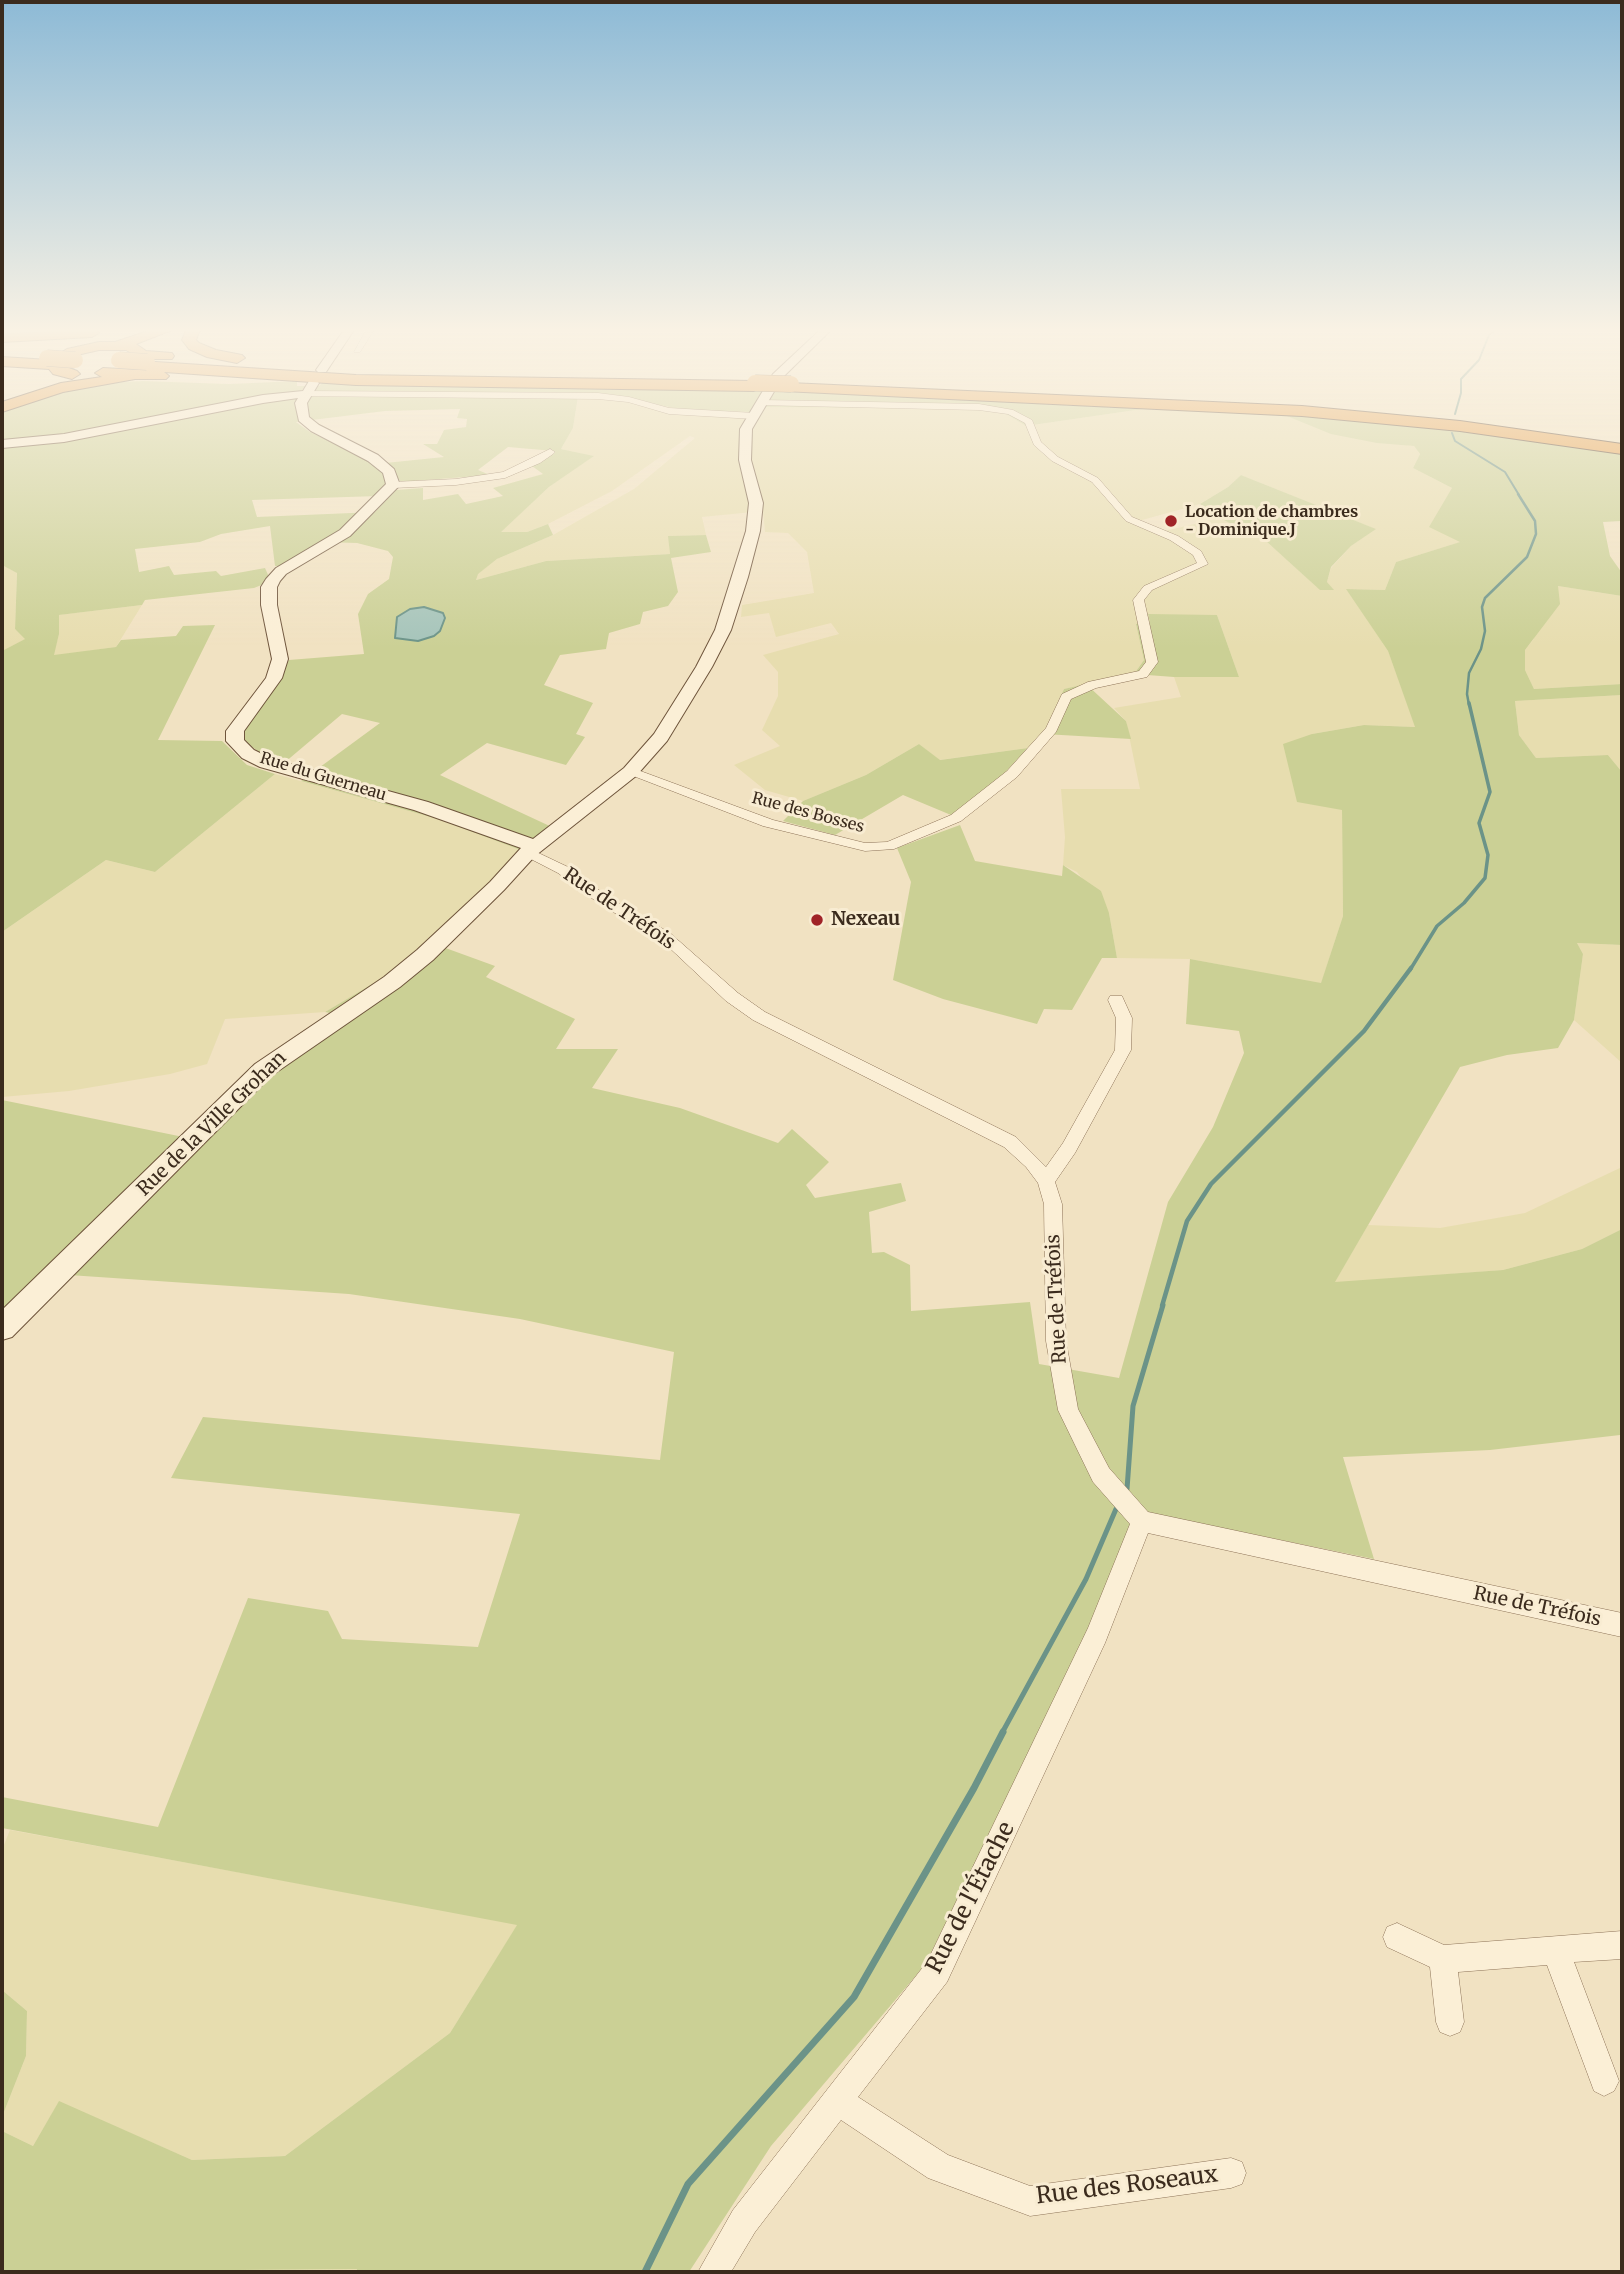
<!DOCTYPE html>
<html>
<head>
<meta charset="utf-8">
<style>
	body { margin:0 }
	#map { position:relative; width:1624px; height:2274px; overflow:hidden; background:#f1e2c2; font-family:Merriweather,serif }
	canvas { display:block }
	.frame { position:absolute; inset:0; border:4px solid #3b2b1d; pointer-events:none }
</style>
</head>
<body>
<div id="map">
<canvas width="1624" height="2274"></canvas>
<div class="frame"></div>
</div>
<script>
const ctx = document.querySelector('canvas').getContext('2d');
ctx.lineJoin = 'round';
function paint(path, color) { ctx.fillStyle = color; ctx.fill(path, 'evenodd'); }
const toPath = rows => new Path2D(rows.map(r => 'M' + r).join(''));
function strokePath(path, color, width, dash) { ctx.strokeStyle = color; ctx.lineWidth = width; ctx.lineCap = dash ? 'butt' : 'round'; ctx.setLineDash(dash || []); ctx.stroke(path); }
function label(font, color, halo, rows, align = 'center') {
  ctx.font = font + ' Merriweather,serif'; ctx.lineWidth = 6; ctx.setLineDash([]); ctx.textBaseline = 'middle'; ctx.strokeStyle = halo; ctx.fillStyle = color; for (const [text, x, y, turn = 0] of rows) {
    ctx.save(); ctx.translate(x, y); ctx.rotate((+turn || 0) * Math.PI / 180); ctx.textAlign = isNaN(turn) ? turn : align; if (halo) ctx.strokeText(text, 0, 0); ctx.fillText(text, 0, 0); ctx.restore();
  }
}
paint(toPath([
	[578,397,631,398,685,410,750,412,753,407,981,409,1001,411,1026,426,1143,409,1282,414,1355,438,1414,446,1420,454,1413,468,1452,488,1461,542,1396,562,1385,590,1347,589,1388,651,1416,727,1364,725,1312,734,1342,810,1343,916,1321,984,1190,959,1117,958,1109,913,1077,872,1063,865,1065,837,1061,789,1140,789,1126,721,1114,708,1181,697,1174,677,1239,677,1217,615,1136,624,1144,660,1134,674,1064,689,1044,734,1028,748,939,760,919,744,866,775,803,801,765,790,734,765,780,746,762,730,778,696,778,672,763,655,839,634,831,623,776,637,769,613,741,617,742,605,814,593,807,552,788,533,765,532,763,511,702,517,706,535,669,536,670,554,546,561,476,580,477,574,497,559,553,535,634,489,695,438,690,436,612,491,548,524,527,532,500,532,549,487,593,456,561,449,573,428],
	[1241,475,1375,529,1351,546,1331,568,1327,582,1333,590,1321,590,1267,542,1225,519,1220,518,1156,533,1135,522,1200,504,1228,487],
	[2,565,17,572,15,629,26,639,2,651],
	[1558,586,1622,596,1622,684,1534,689,1525,670,1525,650,1533,640],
	[142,605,116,647,53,656,59,634,58,615],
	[1622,695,1622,772,1608,755,1536,758,1519,735,1515,701],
	[275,774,438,819,523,851,429,942,384,977,325,1012,225,1019,207,1064,170,1074,69,1091,2,1097,2,932,106,860,155,872],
	[1577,943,1622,945,1622,1063,1574,1020,1583,954],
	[1622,1167,1622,1229,1582,1249,1503,1270,1334,1283,1368,1225,1440,1228,1525,1213],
	[10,1830,518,1924,450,2033,285,2156,192,2160,59,2102,33,2146,2,2131,2,2117,26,2056,27,2011,2,1990,2,1850],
	[357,2269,356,2272,68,2272,71,2271]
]), '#e7ddaf');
paint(toPath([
	[143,381,229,384,297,381,297,386,319,386,323,382,762,390,1143,409,1026,426,1001,411,981,409,754,407,750,412,685,410,649,403,578,397,573,428,561,449,594,456,549,487,501,532,527,532,548,524,553,535,497,559,478,574,476,580,546,561,670,554,668,536,706,535,711,552,671,558,678,592,668,606,643,612,640,624,609,633,606,649,560,655,544,685,593,703,576,734,585,737,566,765,487,743,440,775,554,828,523,851,438,819,301,781,380,723,342,714,284,763,259,752,244,741,241,732,289,660,364,654,358,614,368,594,389,579,393,557,388,551,357,543,323,542,283,566,275,566,270,526,221,534,200,542,135,549,139,572,169,566,174,575,216,571,221,576,265,568,269,577,264,584,254,588,145,600,142,605,59,615,59,634,54,655,116,647,121,640,176,636,183,626,215,625,158,740,222,741,247,765,275,774,155,872,106,860,2,932,2,651,25,639,15,629,17,573,2,565,2,413,46,395,100,383],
	[460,409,457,418,467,419,466,427,444,430,437,444,423,444,444,457,385,463,401,482,490,475,478,470,508,447,554,451,549,457,532,466,543,474,493,488,503,496,466,504,458,494,423,500,423,488,396,490,375,512,257,517,252,500,379,496,388,483,384,474,366,459,310,432,296,422,385,411],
	[1282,414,1433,428,1622,453,1622,521,1603,522,1610,556,1622,573,1622,596,1558,586,1560,604,1525,650,1525,670,1534,689,1622,684,1622,695,1515,701,1519,735,1536,758,1608,755,1622,772,1622,945,1577,943,1583,954,1574,1020,1558,1048,1507,1055,1460,1067,1335,1282,1503,1270,1582,1249,1622,1229,1622,1438,1620,1435,1490,1450,1343,1457,1374,1559,1148,1513,925,1965,771,2146,689,2272,356,2272,357,2269,2,2272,2,2131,33,2146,59,2101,192,2160,285,2156,450,2033,517,1925,2,1828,2,1797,158,1827,248,1598,328,1611,342,1639,478,1647,520,1514,171,1478,203,1417,660,1460,674,1352,520,1319,349,1294,69,1275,2,1342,2,1100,203,1141,272,1070,350,1017,325,1012,384,977,429,942,495,966,486,977,575,1019,556,1049,618,1049,592,1088,680,1108,778,1143,792,1129,829,1162,806,1185,815,1198,901,1183,906,1201,869,1212,872,1253,884,1252,910,1265,911,1311,1030,1302,1039,1364,1119,1378,1168,1202,1213,1127,1244,1053,1239,1031,1186,1024,1190,959,1321,983,1343,916,1342,810,1297,802,1283,744,1312,734,1364,725,1415,727,1388,651,1346,589,1385,590,1396,562,1460,542,1429,527,1452,488,1413,468,1420,454,1414,446,1377,443,1331,434],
	[1241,475,1376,529,1351,546,1331,567,1327,582,1334,590,1320,590,1267,542,1220,518,1200,504,1228,487],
	[1148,614,1217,615,1239,677,1174,677,1134,674,1144,660,1136,624,1150,623],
	[1086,684,1126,721,1131,739,1044,734,1064,689],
	[919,744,940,760,1028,748,997,781,951,815,903,795,835,835,783,821,803,801,866,775],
	[960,825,975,861,1062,876,1063,865,1101,891,1109,913,1117,958,1102,958,1072,1010,1044,1009,1037,1024,943,999,893,980,911,882,897,848],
	[2,1990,27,2011,26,2056,2,2117]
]), '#cbd095');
const water = toPath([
	[424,607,443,613,445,618,440,631,434,636,418,641,395,638,397,617,410,609,424,607]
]);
paint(water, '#a5c4ba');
strokePath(water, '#6b9388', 2);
strokePath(toPath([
	[1455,414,1461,393,1461,379,1479,360,1489,335,1495,330],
	[1452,433,1455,441,1505,472,1519,495]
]), '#6b9388', 2);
strokePath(toPath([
	[1469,705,1467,694,1469,673,1481,649,1485,631,1482,607,1485,598,1527,557,1536,534,1535,521,1518,494]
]), '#6b9388', 2.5);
strokePath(toPath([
	[1410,970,1437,926,1464,903,1485,878,1488,855,1479,823,1490,792,1469,703]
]), '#6b9388', 3.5);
strokePath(toPath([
	[1162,1306,1187,1221,1211,1184,1364,1031,1411,968]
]), '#6b9388', 4.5);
strokePath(toPath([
	[1127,1489,1133,1406,1163,1305],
	[1002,1733,1086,1579,1116,1509]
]), '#6b9388', 5);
strokePath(toPath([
	[645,2272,688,2184,854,1997,974,1788,1003,1732]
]), '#6b9388', 7);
const street = toPath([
	[2,330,70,330,2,334,2,330],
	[366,330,374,330,360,352,354,352,366,330],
	[305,391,598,393,629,397,669,408,754,413,758,416,754,419,669,414,628,402,598,399,302,396,305,391],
	[761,400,979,404,1013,410,1032,420,1041,442,1058,457,1098,478,1132,517,1178,536,1201,551,1208,564,1152,590,1144,600,1158,662,1147,677,1096,688,1071,699,1056,732,1017,777,961,821,894,849,865,851,763,826,623,772,625,769,635,769,773,820,865,843,887,842,951,815,1007,771,1046,728,1062,694,1088,682,1139,671,1146,662,1133,600,1144,586,1197,563,1193,555,1170,540,1126,521,1092,482,1052,461,1034,445,1025,423,1008,414,979,410,758,405,761,400],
	[550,449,555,452,553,454,540,463,505,478,456,485,393,488,388,485,393,482,456,479,503,472,550,449],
	[528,848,568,867,611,899,670,933,738,993,765,1012,1016,1137,1046,1167,1063,1143,1115,1050,1116,1018,1108,1000,1110,996,1122,996,1132,1018,1131,1050,1075,1153,1055,1182,1062,1204,1066,1341,1078,1409,1109,1468,1148,1512,1622,1613,1622,1637,1148,1533,1105,1643,947,1982,858,2097,948,2155,1030,2186,1231,2158,1242,2162,1246,2173,1242,2184,1231,2188,1030,2216,928,2178,841,2120,755,2232,731,2272,698,2272,733,2210,927,1962,1088,1628,1130,1524,1093,1482,1058,1410,1046,1341,1044,1204,1038,1183,1026,1167,1004,1147,753,1020,726,1001,660,939,601,905,558,873,523,855,523,849,528,848],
	[1397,1923,1444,1945,1622,1931,1622,1959,1574,1962,1619,2081,1614,2091,1604,2096,1594,2091,1547,1965,1458,1972,1464,2022,1460,2032,1450,2036,1440,2032,1436,2022,1430,1967,1387,1947,1383,1937,1387,1927,1397,1923]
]);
const secondary = toPath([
	[344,330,354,330,326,372,318,372,316,370,344,330],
	[820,330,831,330,782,378,752,429,751,460,763,503,760,531,748,577,731,630,712,667,667,741,636,776,535,856,504,890,433,960,400,987,271,1076,12,1337,2,1340,2,1310,255,1064,384,977,417,950,490,882,521,848,414,810,260,767,242,758,226,741,226,731,266,678,272,659,261,605,261,587,266,579,276,568,340,530,386,484,383,473,368,461,311,431,299,421,295,403,298,398,263,403,64,442,2,448,2,440,64,434,263,395,303,391,309,381,317,381,319,383,307,403,309,417,319,425,378,455,394,469,400,485,350,536,286,574,280,581,277,587,277,605,288,659,282,678,244,731,244,740,254,750,272,759,428,802,533,839,624,768,654,734,696,667,715,630,746,531,749,503,739,460,740,429,773,374,820,330]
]);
const highway = toPath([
	[73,330,96,330,99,333,92,337,2,342,2,334,73,330],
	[151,330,172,330,136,344,146,351,172,353,174,356,172,359,142,359,126,350,99,350,77,355,61,365,77,371,80,374,72,379,53,374,49,369,2,366,2,357,49,360,67,349,99,342,115,342,151,330],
	[186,330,200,330,196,340,199,343,216,350,242,355,245,358,237,363,207,357,189,349,182,340,186,330],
	[140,361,356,375,754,381,762,386,754,391,356,385,164,372,169,376,166,379,135,379,63,392,2,412,2,402,61,383,102,377,95,373,103,368,139,370,132,366,140,361],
	[789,383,1302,406,1460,421,1622,444,1622,454,1460,431,1302,416,783,391,781,388,783,385,789,383]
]);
strokePath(street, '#8d7358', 1);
strokePath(secondary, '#6e543b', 2);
strokePath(highway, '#5a412c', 2);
paint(street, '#fbefd6');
paint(secondary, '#fbefd6');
paint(highway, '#e6a04d');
const highwayBridge = toPath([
	[47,358,75,360],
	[119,360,147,362],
	[755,383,791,384]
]);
strokePath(highwayBridge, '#5a412c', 17, []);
strokePath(highwayBridge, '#e6a04d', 16);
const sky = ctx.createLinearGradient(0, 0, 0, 648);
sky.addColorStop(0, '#8dbad6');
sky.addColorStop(0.51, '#f9f2e4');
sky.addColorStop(1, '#f9f2e400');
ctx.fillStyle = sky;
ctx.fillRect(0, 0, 1624, 648);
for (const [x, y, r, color] of [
	[1171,521,7,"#a02327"],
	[817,920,7,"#a02327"]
]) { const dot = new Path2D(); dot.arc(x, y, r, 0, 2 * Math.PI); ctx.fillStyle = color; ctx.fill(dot); strokePath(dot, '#f8ecd2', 2.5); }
label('bold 16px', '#3b2b1d', '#f8ecd2', [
	["Location de chambres",1185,512],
	["- Dominique.J",1185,530]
], 'left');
label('16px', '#3b2b1d', '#f8ecd2', [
	["Rue du Guerneau",323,777,17],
	["Rue des Bosses",808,813,15]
]);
label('19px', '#3b2b1d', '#f8ecd2', [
	["Rue de Tréfois",619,909,34],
	["Rue de la Ville Grohan",212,1124,-44],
	["Rue de Tréfois",1057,1299,-93],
	["Rue de Tréfois",1537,1607,12]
]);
label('bold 19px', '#3b2b1d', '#f8ecd2', [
	["Nexeau",831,920]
], 'left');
label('23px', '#3b2b1d', '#f8ecd2', [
	["Rue de l'Étache",971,1898,-63],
	["Rue des Roseaux",1127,2186,-7]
]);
</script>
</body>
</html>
